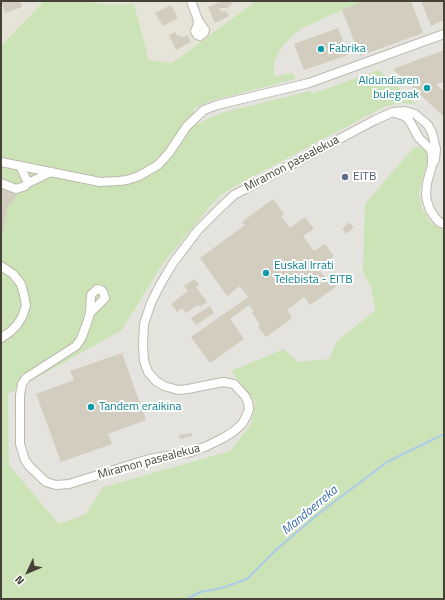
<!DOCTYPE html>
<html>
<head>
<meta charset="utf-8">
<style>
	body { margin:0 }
	#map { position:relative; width:445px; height:600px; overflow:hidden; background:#f3f1e9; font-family:"Titillium Web",sans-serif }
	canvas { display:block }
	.frame { position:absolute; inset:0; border:2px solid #464238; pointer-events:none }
	.north { position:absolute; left:8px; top:552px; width:40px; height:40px; -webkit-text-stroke:3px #fff; paint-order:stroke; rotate:226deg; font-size:11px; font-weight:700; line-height:16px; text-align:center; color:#464238 }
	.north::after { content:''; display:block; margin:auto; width:14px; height:18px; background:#464238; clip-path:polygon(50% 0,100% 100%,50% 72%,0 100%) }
</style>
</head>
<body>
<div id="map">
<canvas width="445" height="600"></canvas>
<div class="frame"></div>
<div class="north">N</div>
</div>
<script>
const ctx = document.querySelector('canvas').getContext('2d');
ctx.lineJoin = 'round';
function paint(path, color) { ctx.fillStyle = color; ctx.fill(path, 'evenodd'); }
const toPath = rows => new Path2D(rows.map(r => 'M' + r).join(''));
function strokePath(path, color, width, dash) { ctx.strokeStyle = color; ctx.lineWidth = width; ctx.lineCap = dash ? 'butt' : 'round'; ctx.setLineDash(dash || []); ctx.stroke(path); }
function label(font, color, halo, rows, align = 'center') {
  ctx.font = font + ' "Titillium Web",sans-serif'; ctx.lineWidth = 4; ctx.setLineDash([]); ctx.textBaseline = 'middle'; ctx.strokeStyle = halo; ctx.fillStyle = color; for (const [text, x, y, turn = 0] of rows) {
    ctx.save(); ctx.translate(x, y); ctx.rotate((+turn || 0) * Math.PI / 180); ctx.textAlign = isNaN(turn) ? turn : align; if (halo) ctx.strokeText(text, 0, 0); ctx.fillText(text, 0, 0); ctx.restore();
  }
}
paint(toPath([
	[1,1,44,1,1,46],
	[87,1,256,1,172,63,149,61,134,4,111,5]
]), '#e6e3d8');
paint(toPath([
	[256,1,444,1,444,231,431,223,422,208,419,193,428,159,363,272,371,288,375,310,337,341,329,359,231,371,256,402,251,424,230,451,103,487,86,514,59,524,9,465,8,394,122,330,162,265,200,124,172,63]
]), '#e5e3de');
paint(toPath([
	[44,1,87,1,111,5,134,4,149,60,172,63,256,1,363,1,302,28,289,39,280,50,274,61,274,76,293,73,295,79,210,101,193,109,200,124,207,119,221,113,310,91,311,94,379,70,416,104,402,103,386,106,376,111,237,185,221,195,211,205,162,265,122,330,8,394,9,465,59,524,86,514,103,487,230,451,251,424,255,402,231,371,284,349,298,362,337,341,375,310,371,288,363,272,365,204,413,148,419,147,426,150,428,159,419,193,422,208,431,223,444,231,444,599,1,599,1,46]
]), '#cbe3b6');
paint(toPath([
	[444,38,444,43,393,62,391,58],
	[373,123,376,128,251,194,233,205,197,243,182,263,169,284,153,319,149,319,165,282,201,231,237,196],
	[387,132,392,133,398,136,400,139,401,143,365,185,359,186,354,192,347,198,353,200,343,211,338,211,330,216,327,215,323,212,311,195,313,190,309,191,309,188,326,168,330,168,332,165,330,160,352,149,355,153,369,146,377,143,381,144,381,139],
	[371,288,375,310,337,341,329,359,298,362,284,349,360,292,365,294],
	[132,353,150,401,210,390,226,390,236,396,241,411,235,421,228,428,206,427,167,433,164,416,149,422,125,354]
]), '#e5e3e0');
strokePath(toPath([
	[187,599,200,592,222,588,247,579,277,549,317,515,387,462,444,434]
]), '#accbe9', 2);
paint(toPath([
	[1,1,20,1,22,7,5,13],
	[222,1,230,1,232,4,227,8,219,8,222,12,226,11,229,16,215,23,208,7],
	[363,1,411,1,423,33,360,56,342,10],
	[421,1,444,1,444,20,431,26],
	[171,5,178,18,163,26,155,13],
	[338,28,348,55,304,70,294,44],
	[175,32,177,35,184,37,187,35,191,42,176,50,169,35],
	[444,50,444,82,436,84,444,92,444,117,393,69],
	[1,185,17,196,8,206,4,224,4,232,1,232],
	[273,199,284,214,281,216,290,228,305,217,314,229,303,236,314,251,325,244,334,256,318,268,326,279,328,277,336,287,310,305,304,297,287,310,292,318,266,337,258,327,260,326,252,312,254,311,249,305,230,319,244,339,210,363,191,337,248,297,240,286,227,296,200,258,245,225,242,222],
	[349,222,354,227,346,234,342,229],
	[194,279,199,285,196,287,207,302,200,307,198,305,186,313,182,308,177,312,171,304,188,291,184,286],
	[210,306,214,313,196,325,191,318],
	[122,353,146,420,108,434,112,444,61,462,36,394,74,380,70,371],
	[192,433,192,436,180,439,179,435]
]), '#d3cdc0');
const minor = toPath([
	[191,1,198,20,205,30,204,33,200,36,197,35,195,31,197,27,198,20],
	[395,113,404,116,409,120,419,138,431,150,432,156,432,165,427,183,426,194,427,201,430,210,434,216,439,222,444,224],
	[1,162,100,182,119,181,127,180,139,176,158,165,169,153,187,126,204,110,217,105,309,83,444,34],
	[20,166,28,183],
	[1,183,16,189,25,186,28,183,51,172],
	[1,266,13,274,21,284,24,295,26,306,22,317,17,325,10,332,1,338],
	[90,313,105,298,103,292,101,290,97,289,91,295,90,313,87,323,81,339,76,346,26,378,22,384,20,395,20,444,25,460,29,466,46,482,56,485,69,484,149,459,191,452,207,446,223,438,233,432,242,424,246,417,249,409,248,402,245,396,234,384,223,382,188,389,178,390,164,386,156,381,148,372,144,361,143,345,144,324,151,303,160,285,173,263,198,230,221,207,234,195,375,120,393,112,405,111,415,114,428,125,432,133,436,149,435,160,432,165]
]);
strokePath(minor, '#bdb9ad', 10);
strokePath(minor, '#fff', 8);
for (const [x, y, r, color] of [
	[321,49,4,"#0f9aa8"],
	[427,88,4,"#0f9aa8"],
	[345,177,4,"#5c6f8a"],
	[266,273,4,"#0f9aa8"],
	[91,407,4,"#0f9aa8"]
]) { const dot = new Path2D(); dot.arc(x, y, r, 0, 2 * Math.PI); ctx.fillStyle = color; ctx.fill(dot); strokePath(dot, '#fff', 1.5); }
label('12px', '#0d838f', '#fff', [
	["Fabrika",329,49],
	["Aldundiaren",419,81,"right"],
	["bulegoak",419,95,"right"],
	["Euskal Irrati",274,266],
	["Telebista - EITB",274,280],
	["Tandem eraikina",99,407]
], 'left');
label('12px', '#464238', '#fff', [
	["Miramon pasealekua",292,164,-28],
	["Miramon pasealekua",149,462,-15]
]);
label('12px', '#4e5e75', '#fff', [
	["EITB",353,177]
], 'left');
label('italic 13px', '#3c70a7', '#fff', [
	["Mandoerreka",310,511,-40]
]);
</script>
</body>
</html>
